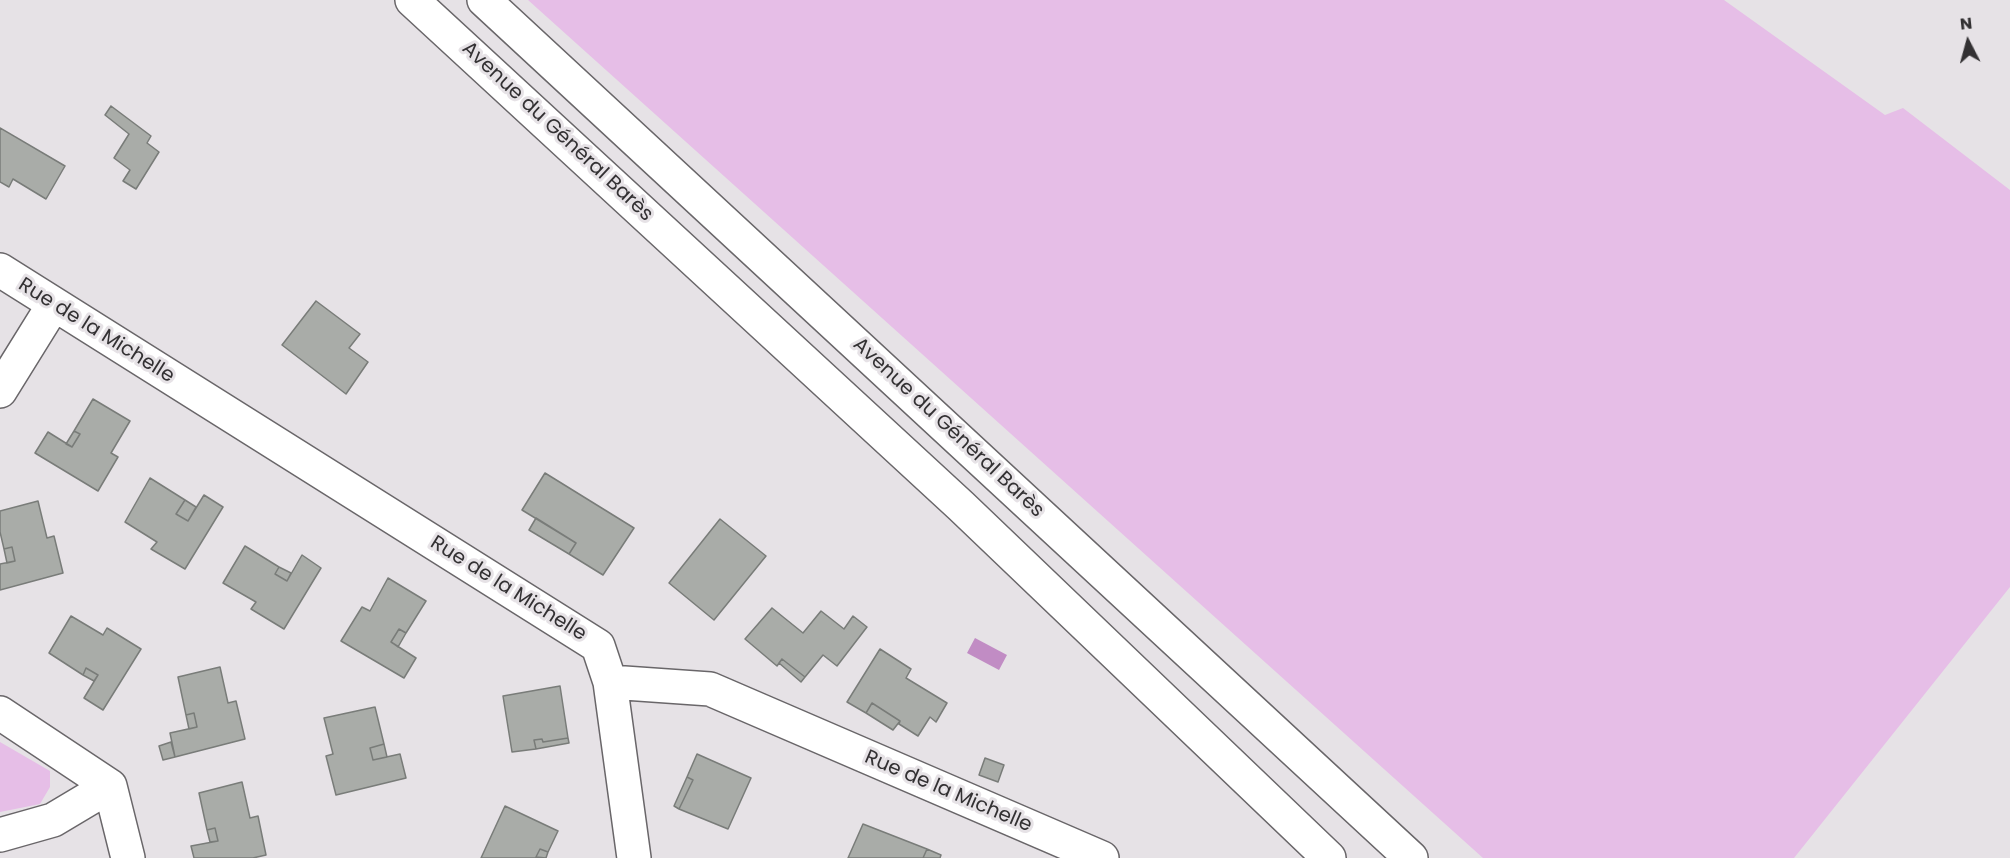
<!DOCTYPE html>
<html>
<head>
<meta charset="utf-8">
<style>
	body { margin:0 }
	#map { position:relative; width:2010px; height:858px; overflow:hidden; background:#e6e2e6; font-family:Poppins,sans-serif }
	canvas { display:block }
	.north { position:absolute; left:1938px; top:12px; width:60px; height:60px; -webkit-text-stroke:4px #e6e2e6; paint-order:stroke; rotate:354deg; font-size:16px; font-weight:700; line-height:24px; text-align:center; color:#333133 }
	.north::after { content:''; display:block; margin:auto; width:21px; height:27px; background:#333133; clip-path:polygon(50% 0,100% 100%,50% 72%,0 100%) }
</style>
</head>
<body>
<div id="map">
<canvas width="2010" height="858"></canvas>
<div class="north">N</div>
</div>
<script>
const ctx = document.querySelector('canvas').getContext('2d');
ctx.lineJoin = 'round';
function paint(path, color) { ctx.fillStyle = color; ctx.fill(path, 'evenodd'); }
const toPath = rows => new Path2D(rows.map(r => 'M' + r).join(''));
function strokePath(path, color, width, dash) { ctx.strokeStyle = color; ctx.lineWidth = width; ctx.lineCap = dash ? 'butt' : 'round'; ctx.setLineDash(dash || []); ctx.stroke(path); }
function label(font, color, halo, rows, align = 'center') {
  ctx.font = font + ' Poppins,sans-serif'; ctx.lineWidth = 6; ctx.setLineDash([]); ctx.textBaseline = 'middle'; ctx.strokeStyle = halo; ctx.fillStyle = color; for (const [text, x, y, turn = 0] of rows) {
    ctx.save(); ctx.translate(x, y); ctx.rotate((+turn || 0) * Math.PI / 180); ctx.textAlign = isNaN(turn) ? turn : align; if (halo) ctx.strokeText(text, 0, 0); ctx.fillText(text, 0, 0); ctx.restore();
  }
}
paint(toPath([
	[528,0,1724,0,1885,115,1903,108,2010,190,2010,587,1794,858,1483,858],
	[0,742,50,771,50,787,40,804,0,812]
]), '#e6bee7');
paint(toPath([
	[975,638,1007,655,999,670,967,653]
]), '#c18cc4');
const building = toPath([
	[111,106,151,136,147,143,159,152,136,189,123,181,130,170,114,158,129,134,105,115,111,106],
	[0,128,65,166,46,199,13,179,9,187,0,182,0,128],
	[316,301,360,334,349,348,368,362,346,394,282,345,316,301],
	[93,399,130,421,111,453,118,457,98,491,35,453,48,432,72,447,80,434,74,431,93,399],
	[74,431,80,434,72,447,66,444,74,431],
	[545,473,634,528,603,575,569,554,576,543,522,510,545,473],
	[150,478,185,500,176,514,188,521,204,495,223,507,185,569,151,549,157,542,125,522,150,478],
	[185,500,196,507,188,521,176,514,185,500],
	[38,501,47,538,54,536,63,573,0,590,0,564,15,561,12,547,4,549,0,532,0,511,38,501],
	[536,518,576,543,569,554,529,530,536,518],
	[720,519,766,556,714,620,669,583,720,519],
	[245,546,279,567,275,574,287,581,302,555,321,568,284,629,251,609,256,602,223,583,245,546],
	[12,547,15,561,7,563,4,549,12,547],
	[279,567,291,573,287,581,275,574,279,567],
	[388,578,426,601,406,633,399,629,391,642,416,658,404,678,341,641,362,607,370,611,388,578],
	[772,608,803,633,821,611,844,629,853,616,867,627,837,666,823,655,805,677,782,659,777,666,745,639,772,608],
	[71,616,103,635,107,628,141,649,103,710,84,698,98,675,86,668,83,675,49,653,71,616],
	[399,629,406,633,398,647,391,642,399,629],
	[880,649,911,669,906,678,947,703,936,722,930,717,918,736,899,724,900,721,872,703,866,713,847,702,880,649],
	[782,659,805,677,801,682,779,663,782,659],
	[220,667,228,703,236,701,245,739,175,757,170,733,197,727,194,713,186,715,178,677,220,667],
	[86,668,98,675,94,681,83,675,86,668],
	[560,686,568,738,543,742,542,739,534,740,536,749,512,752,503,696,560,686],
	[872,703,900,721,893,730,866,713,872,703],
	[375,707,384,744,370,748,373,760,400,754,406,778,336,795,326,756,333,754,324,718,375,707],
	[194,713,197,727,189,729,186,715,194,713],
	[568,738,569,743,536,749,534,740,542,739,543,742,568,738],
	[171,742,175,757,163,760,159,746,171,742],
	[384,744,387,757,373,760,370,748,384,744],
	[697,754,751,778,728,829,679,809,693,780,687,777,697,754],
	[985,758,1004,765,998,782,979,775,985,758],
	[687,777,693,780,679,809,674,806,687,777],
	[242,782,250,818,258,816,266,855,253,858,194,858,191,846,218,841,215,828,207,830,199,793,242,782],
	[505,806,558,831,548,852,540,849,536,857,538,858,481,858,505,806],
	[863,824,927,849,923,858,848,858,863,824],
	[215,828,218,841,210,842,207,830,215,828],
	[540,849,548,852,546,858,536,857,540,849],
	[927,849,941,855,940,858,923,858,927,849]
]);
paint(building, '#a9aca8');
strokePath(building, '#797c79', 1.5);
const minor = toPath([
	[0,270,598,646,610,682,634,858],
	[0,391,54,304],
	[610,682,710,689,1102,858],
	[0,713,110,786,128,858],
	[0,835,53,820,110,786]
]);
const secondary = toPath([
	[412,0,961,506,1329,858],
	[484,0,1411,858]
]);
strokePath(minor, '#696669', 36);
strokePath(secondary, '#696669', 36);
strokePath(minor, '#fff', 33);
strokePath(secondary, '#fff', 33);
label('20px', '#333133', '#e6e2e6', [
	["Avenue du Général Barès",557,132,43],
	["Rue de la Michelle",96,331,32],
	["Avenue du Général Barès",948,428,43],
	["Rue de la Michelle",508,589,32],
	["Rue de la Michelle",948,792,23]
]);
</script>
</body>
</html>
